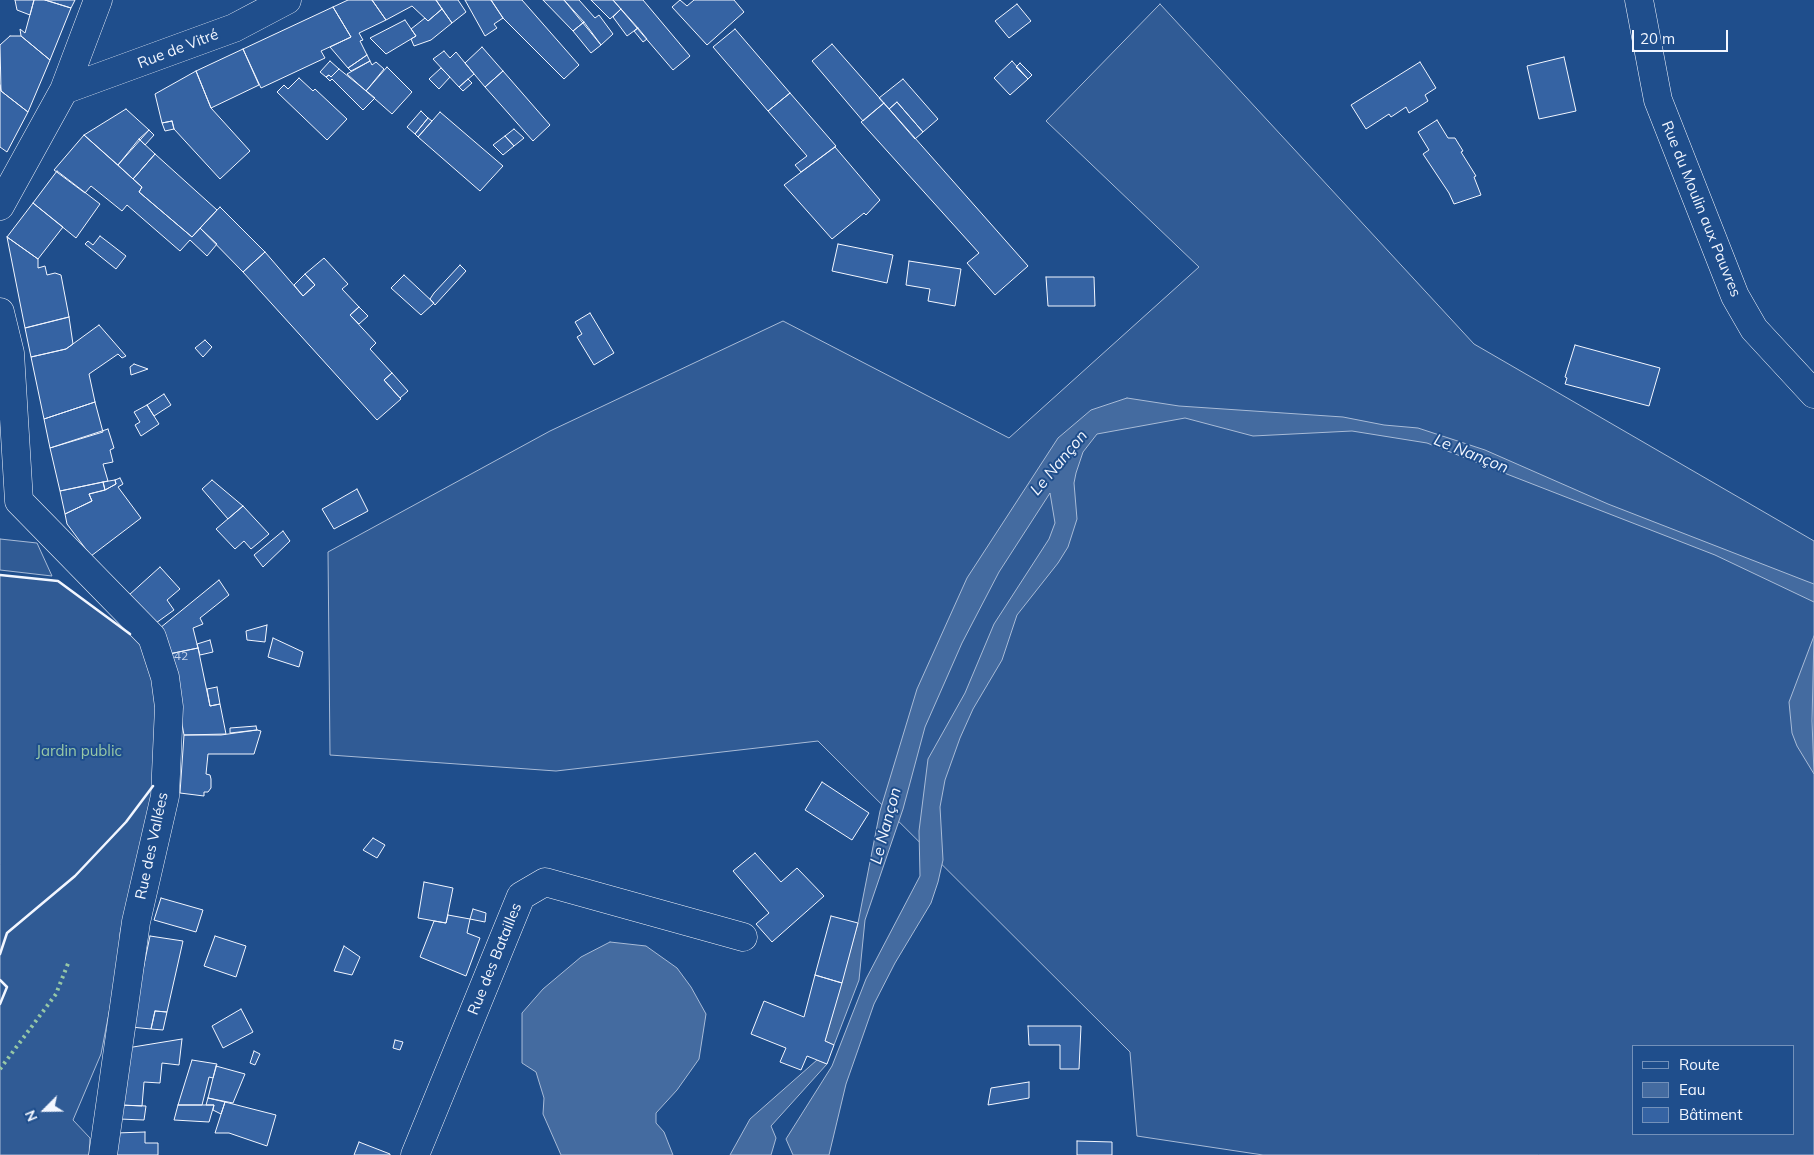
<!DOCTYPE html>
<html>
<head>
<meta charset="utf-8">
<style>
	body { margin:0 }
	#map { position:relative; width:1814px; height:1155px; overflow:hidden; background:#1f4e8c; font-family:Mulish,sans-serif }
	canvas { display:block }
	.legend { position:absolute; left:1632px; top:1045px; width:162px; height:90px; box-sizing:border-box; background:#1f4e8c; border:1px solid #7391ba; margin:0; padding:6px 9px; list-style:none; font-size:15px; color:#f2f6ff }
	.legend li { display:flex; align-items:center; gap:10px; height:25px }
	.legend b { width:25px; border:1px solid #7391ba }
	.north { position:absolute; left:20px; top:1085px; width:50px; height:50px; -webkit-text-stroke:4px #1f4e8c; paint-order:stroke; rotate:247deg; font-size:14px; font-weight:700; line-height:20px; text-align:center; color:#f2f6ff }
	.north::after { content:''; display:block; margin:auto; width:18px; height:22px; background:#f2f6ff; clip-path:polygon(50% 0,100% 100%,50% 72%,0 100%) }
	.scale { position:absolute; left:1632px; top:30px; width:96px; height:22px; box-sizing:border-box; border:2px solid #f2f6ff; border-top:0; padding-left:6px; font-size:15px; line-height:18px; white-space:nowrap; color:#f2f6ff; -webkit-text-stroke:4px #1f4e8c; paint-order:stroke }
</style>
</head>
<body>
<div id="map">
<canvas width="1814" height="1155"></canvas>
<ul class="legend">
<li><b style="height:6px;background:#1f4e8c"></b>Route</li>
<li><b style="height:14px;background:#446ba0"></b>Eau</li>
<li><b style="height:14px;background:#3563a3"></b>Bâtiment</li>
</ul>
<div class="north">N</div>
<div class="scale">20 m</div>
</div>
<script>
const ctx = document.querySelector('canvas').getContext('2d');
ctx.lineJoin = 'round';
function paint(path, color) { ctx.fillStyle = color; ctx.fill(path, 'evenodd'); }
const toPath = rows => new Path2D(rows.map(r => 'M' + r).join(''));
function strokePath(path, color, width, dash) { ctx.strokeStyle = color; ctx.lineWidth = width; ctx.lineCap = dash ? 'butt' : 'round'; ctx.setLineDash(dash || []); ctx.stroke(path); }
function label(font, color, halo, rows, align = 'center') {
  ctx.font = font + ' Mulish,sans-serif'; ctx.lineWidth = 4; ctx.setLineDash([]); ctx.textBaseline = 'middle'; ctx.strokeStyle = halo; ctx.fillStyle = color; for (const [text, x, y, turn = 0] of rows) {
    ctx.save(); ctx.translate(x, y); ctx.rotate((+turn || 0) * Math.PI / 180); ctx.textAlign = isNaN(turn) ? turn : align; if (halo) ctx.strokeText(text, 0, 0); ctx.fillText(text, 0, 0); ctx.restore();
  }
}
const built = toPath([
	[1160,4,1474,344,1814,541,1814,1155,1263,1155,1137,1136,1130,1052,818,741,556,771,330,755,328,552,550,431,783,321,1009,438,1199,267,1046,121,1160,4],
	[1633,1046,1793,1046,1793,1134,1633,1134,1633,1046],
	[0,539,37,543,52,576,0,570,0,539],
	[0,575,58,581,144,644,156,687,158,779,120,933,120,956,101,1054,73,1120,90,1138,89,1155,0,1155,0,575]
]);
paint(built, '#305b95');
strokePath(built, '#a8bbd7', 1);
const water = toPath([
	[1127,398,1179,406,1343,417,1384,425,1418,428,1485,450,1608,504,1806,581,1814,584,1814,602,1715,555,1427,443,1352,431,1253,436,1185,418,1097,434,1083,452,1076,473,1074,483,1077,519,1068,547,1058,563,1017,615,1002,660,973,709,960,738,945,780,940,807,943,860,938,882,931,903,895,963,874,1004,846,1084,829,1155,793,1155,786,1139,832,1066,866,979,920,876,919,831,928,759,965,693,994,624,1049,539,1055,523,1050,493,999,572,962,643,925,727,903,809,865,920,859,980,834,1045,825,1041,858,923,880,811,917,689,967,578,1058,438,1091,410,1127,398],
	[1814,636,1812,721,1814,774,1797,746,1792,733,1789,702,1814,636],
	[610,942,646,946,677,968,691,987,706,1014,699,1059,677,1090,656,1113,656,1123,664,1132,673,1155,561,1155,543,1114,544,1098,536,1072,522,1063,522,1013,543,989,581,957,610,942],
	[817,1060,827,1064,771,1126,776,1138,771,1155,730,1155,750,1119,817,1060]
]);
paint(water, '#446ba0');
strokePath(water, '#a8bbd7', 1);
const building = toPath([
	[15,0,34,0,30,15,17,10,15,0],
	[34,0,45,0,71,8,50,60,21,36,20,29,25,33,34,0],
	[45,0,75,0,71,8,45,0],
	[348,0,372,0,386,20,359,33,363,40,360,41,367,55,348,68,330,47,351,37,333,7,348,0],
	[372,0,436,0,442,9,428,21,412,6,386,20,372,0],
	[436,0,458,0,466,12,452,23,436,0],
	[465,0,491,0,503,18,494,24,497,28,485,36,465,0],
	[491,0,522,0,579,65,564,79,503,18,491,0],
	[543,0,564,0,584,22,573,31,543,0],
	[564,0,579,0,595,18,599,15,613,34,601,45,564,0],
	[591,0,613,0,621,9,610,19,591,0],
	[613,0,643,0,690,56,673,70,613,0],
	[680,0,687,6,694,0,734,0,744,12,707,45,672,7,680,0],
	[1017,4,1031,21,1009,38,995,21,1017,4],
	[333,7,351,37,321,51,325,58,261,88,243,49,333,7],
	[442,9,452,23,431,40,414,46,411,39,416,36,411,29,425,18,428,21,442,9],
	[621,9,638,28,627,36,613,17,621,9],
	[405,20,416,36,386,54,370,38,405,20],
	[584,22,601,45,591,53,573,31,584,22],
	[638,28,647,39,643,42,634,31,638,28],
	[735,29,790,93,768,111,713,47,735,29],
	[10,36,21,36,50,60,28,112,1,91,0,45,10,36],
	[832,44,884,103,863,121,812,61,832,44],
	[482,47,503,71,485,87,465,63,482,47],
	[243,49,259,85,211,108,196,71,243,49],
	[444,51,450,58,456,52,474,74,459,87,433,59,444,51],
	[367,55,370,61,351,71,348,68,367,55],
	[1564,57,1576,111,1539,119,1527,66,1564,57],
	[330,61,339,69,331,77,329,75,326,77,320,72,330,61],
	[370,61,372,65,376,62,384,69,366,91,347,74,370,61],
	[1012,61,1028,79,1010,95,994,78,1012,61],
	[1420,62,1436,88,1425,95,1428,101,1409,113,1406,107,1391,117,1389,114,1366,129,1351,105,1420,62],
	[1020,63,1032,75,1028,79,1016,67,1020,63],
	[387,67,412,92,392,114,366,91,387,67],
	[441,68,450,77,439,89,429,79,441,68],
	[339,69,375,98,363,110,332,79,330,81,326,77,329,75,331,77,339,69],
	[196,71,211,108,250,151,220,179,174,129,172,121,162,123,155,94,196,71],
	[503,71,550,125,533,141,485,87,503,71],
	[299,78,313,91,315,89,347,119,327,140,277,92,284,85,288,89,299,78],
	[468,79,472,83,463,91,459,87,468,79],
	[903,79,938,119,923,132,897,102,889,109,879,98,903,79],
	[0,85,1,91,28,112,7,152,0,147,0,85],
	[790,93,836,146,801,172,795,165,807,156,768,111,790,93],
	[897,102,923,132,915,139,889,109,897,102],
	[884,103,1028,266,995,295,967,263,979,253,861,122,884,103],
	[126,109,149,130,118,165,84,135,126,109],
	[421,111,428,118,415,134,407,127,421,111],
	[440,112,503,166,480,191,418,137,440,112],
	[428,118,432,121,418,137,415,134,428,118],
	[1437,120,1448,138,1455,138,1463,151,1461,152,1476,176,1474,177,1481,195,1454,204,1449,193,1423,154,1429,150,1418,132,1437,120],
	[172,121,174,129,165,131,162,123,172,121],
	[514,129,524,138,514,146,505,136,514,129],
	[149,130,154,135,145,145,139,139,149,130],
	[84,135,142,187,139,192,192,237,200,228,217,244,207,256,190,240,180,251,127,205,122,211,91,186,85,193,54,170,84,135],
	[505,136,514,146,503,155,493,145,505,136],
	[139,139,155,154,133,179,118,165,139,139],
	[835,147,880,200,866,215,864,213,832,239,784,185,835,147],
	[155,154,217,210,192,237,139,192,142,187,133,179,155,154],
	[57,171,100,204,76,238,33,203,57,171],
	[33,203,63,227,38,259,7,237,33,203],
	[220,207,265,252,243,272,200,228,220,207],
	[100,236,126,256,116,269,85,244,88,241,93,245,100,236],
	[7,237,38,259,38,268,45,266,47,275,55,273,61,275,69,317,25,328,7,237],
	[838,244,893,255,887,283,832,271,838,244],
	[265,252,303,296,315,285,305,274,324,258,348,284,342,289,359,307,350,315,376,343,370,349,392,373,384,380,401,399,377,420,243,272,265,252],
	[909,261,961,269,955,306,928,301,930,289,906,285,909,261],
	[460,265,466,271,435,305,430,299,434,293,460,265],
	[305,274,315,285,303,296,294,285,305,274],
	[404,275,434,303,421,315,391,288,404,275],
	[1046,277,1094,277,1095,306,1048,306,1046,277],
	[359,307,368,316,359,324,350,315,359,307],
	[590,313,614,353,594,365,577,337,582,334,575,322,590,313],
	[69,317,73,344,66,349,31,357,25,328,69,317],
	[99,325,126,356,122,358,118,354,89,374,95,402,44,419,31,357,66,349,99,325],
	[205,340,212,347,203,357,195,348,205,340],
	[1575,345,1660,368,1649,406,1565,384,1567,378,1565,377,1575,345],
	[134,364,148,369,131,375,130,367,134,364],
	[392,373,408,391,400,398,384,380,392,373],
	[164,394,171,405,154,416,147,405,164,394],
	[95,402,103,432,50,448,44,419,95,402],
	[147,405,159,424,141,436,135,425,140,422,134,412,147,405],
	[108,429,114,448,110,450,113,462,103,464,108,481,60,491,50,448,108,429],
	[120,478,123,484,118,487,141,518,91,556,67,524,65,514,92,501,89,494,105,490,116,484,115,480,120,478],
	[115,480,116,484,105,490,103,482,115,480],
	[212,480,243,506,228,519,202,489,212,480],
	[103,482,105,490,89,494,92,501,65,514,60,491,103,482],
	[357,489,368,511,334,529,322,509,357,489],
	[243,506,269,534,251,549,244,541,235,549,216,529,243,506],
	[283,531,290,541,263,567,254,555,283,531],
	[160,567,180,589,167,600,174,610,156,623,129,595,160,567],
	[219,580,229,595,200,618,203,624,193,628,198,648,169,654,160,628,219,580],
	[267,625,265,642,247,640,246,631,267,625],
	[273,638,303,652,299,667,268,657,273,638],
	[210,640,213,652,200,655,197,644,210,640],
	[198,648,210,706,220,704,226,734,184,735,169,654,198,648],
	[217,687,220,704,210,706,207,689,217,687],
	[256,726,257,730,230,733,230,728,256,726],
	[257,730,261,731,254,754,208,754,206,774,210,775,211,779,211,788,208,792,204,792,204,796,180,793,184,735,221,735,257,730],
	[822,782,869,813,852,840,805,810,822,782],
	[373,838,385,845,377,858,363,850,373,838],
	[755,853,781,882,797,868,824,896,772,942,756,924,769,913,733,871,755,853],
	[424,882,453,888,446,923,418,918,424,882],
	[161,898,203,910,196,932,154,920,161,898],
	[473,909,486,913,485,922,470,919,473,909],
	[448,915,470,919,467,933,480,938,466,976,420,957,434,921,446,923,448,915],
	[831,916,858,923,842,983,815,975,831,916],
	[150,936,183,941,167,1012,155,1011,151,1029,131,1027,150,936],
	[215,936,246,946,236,977,204,966,215,936],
	[344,946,360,957,352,975,334,971,344,946],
	[815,975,842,983,825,1041,834,1045,827,1064,807,1056,801,1070,780,1062,786,1048,751,1034,764,1001,804,1017,815,975],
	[241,1009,253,1032,223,1048,212,1026,241,1009],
	[155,1011,167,1012,163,1030,151,1029,155,1011],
	[1028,1026,1081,1026,1079,1069,1060,1069,1060,1045,1029,1045,1028,1026],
	[182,1039,179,1065,162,1063,160,1083,144,1082,142,1106,120,1105,127,1048,182,1039],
	[395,1040,403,1042,400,1050,393,1048,395,1040],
	[254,1051,260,1054,255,1065,250,1063,254,1051],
	[192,1060,217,1064,213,1078,209,1077,202,1105,178,1105,192,1060],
	[216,1066,245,1074,233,1103,208,1098,216,1066],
	[1029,1082,1029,1098,988,1105,991,1088,1029,1082],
	[208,1098,225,1102,221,1114,213,1110,214,1105,206,1105,208,1098],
	[225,1102,276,1115,267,1146,229,1133,215,1133,225,1102],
	[120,1105,146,1106,144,1120,119,1119,120,1105],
	[178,1105,214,1105,209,1122,174,1120,178,1105],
	[145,1132,145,1143,158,1143,158,1155,117,1155,116,1133,145,1132],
	[1077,1141,1112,1142,1112,1155,1077,1155,1077,1141],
	[359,1142,390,1154,390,1155,354,1155,359,1142]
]);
paint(building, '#3563a3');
strokePath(building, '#f2f6ff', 1);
const minor = toPath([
	[1639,0,1658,100,1735,296,1754,329,1814,394],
	[64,90,234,28,287,0],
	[0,206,64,90,98,0],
	[0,312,10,353,19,501],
	[19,501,152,637,165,677,169,707,165,796,136,922,103,1155],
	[415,1155,521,896,545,882,743,937]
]);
strokePath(minor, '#f2f6ff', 29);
strokePath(minor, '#1f4e8c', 28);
strokePath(toPath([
	[0,1069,56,994,69,961]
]), '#97c8a6', 4, [2.5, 4]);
strokePath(toPath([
	[0,575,58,581,130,634],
	[0,954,7,933,75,876,126,822,153,786],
	[0,980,7,987,0,1004]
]), '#f2f6ff', 2.5);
label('12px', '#c3d1e8', null, [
	["42",181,656]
]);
label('15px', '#f2f6ff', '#1f4e8c', [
	["Rue de Vitré",178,49,-21],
	["Rue du Moulin aux Pauvres",1701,209,68],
	["Rue des Vallées",152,846,-78],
	["Rue des Batailles",495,959,-68]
]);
label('15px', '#97c8a6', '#1f4e8c', [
	["Jardin public",79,751]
]);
label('italic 16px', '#f2f6ff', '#1f4e8c', [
	["Le Nançon",1471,454,22],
	["Le Nançon",1059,463,-50],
	["Le Nançon",886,826,-75]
]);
</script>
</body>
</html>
